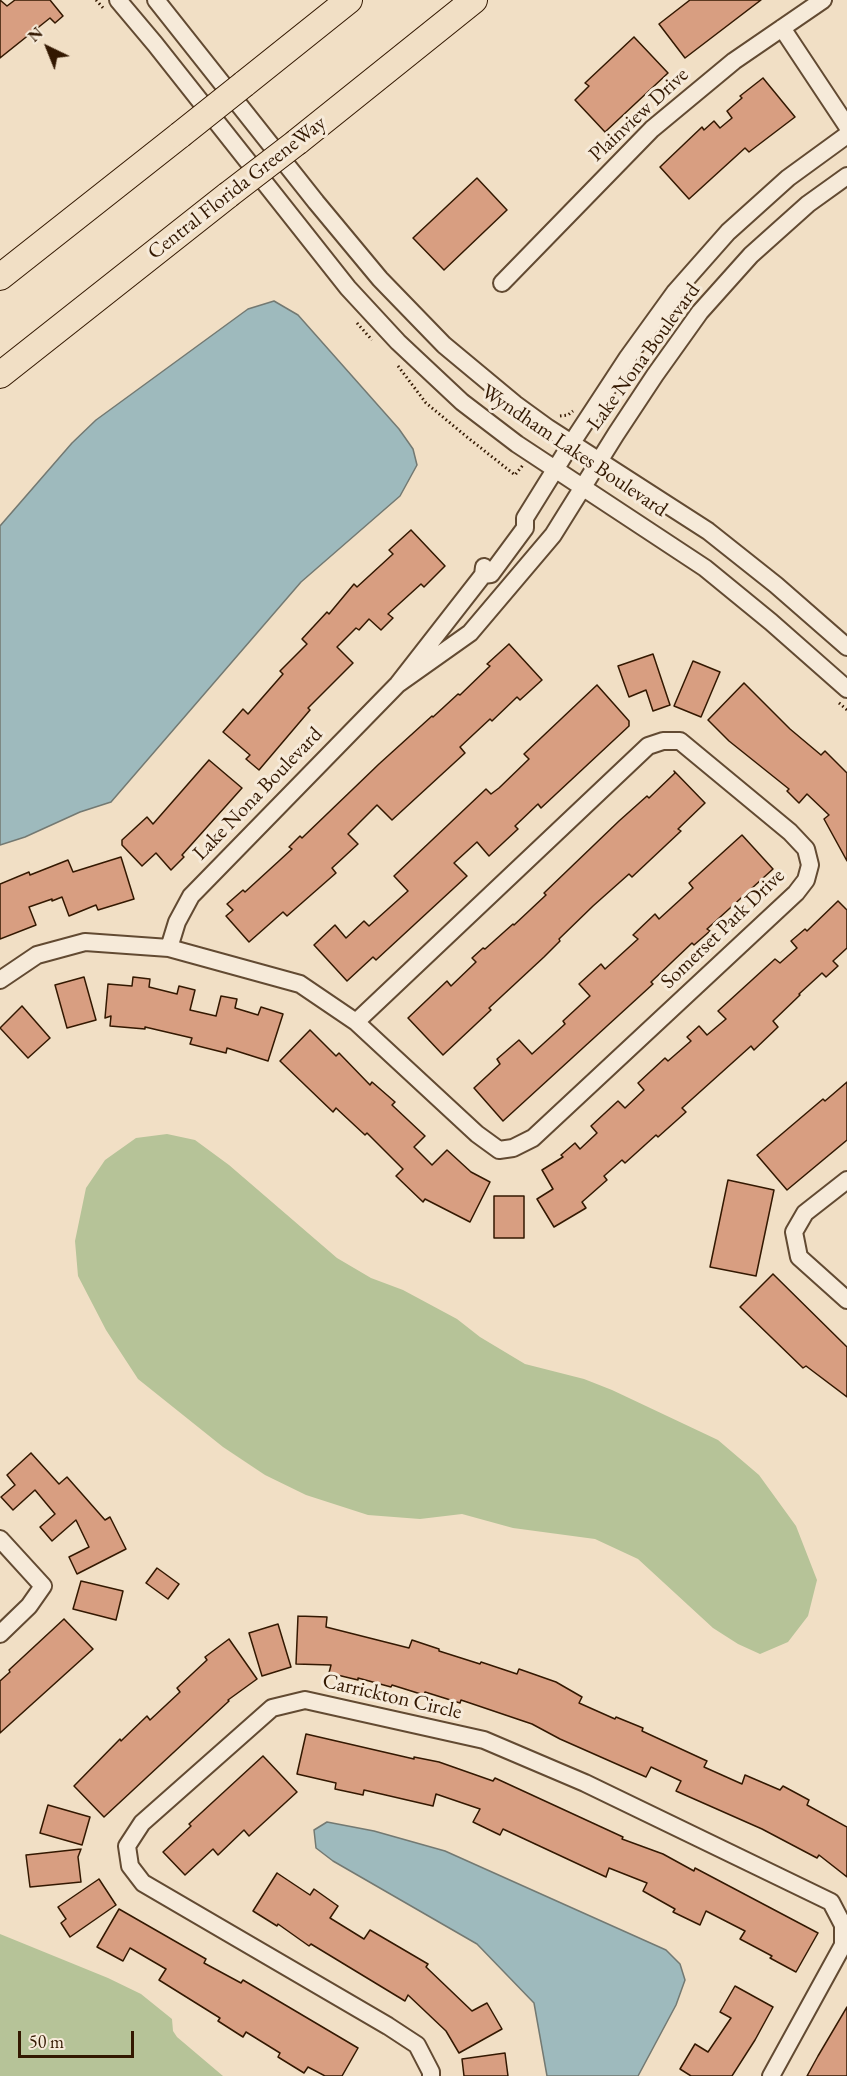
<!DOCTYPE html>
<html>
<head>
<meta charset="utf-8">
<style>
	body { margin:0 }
	#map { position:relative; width:847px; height:2076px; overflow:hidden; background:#f1dfc5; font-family:"EB Garamond",serif }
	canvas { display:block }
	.north { position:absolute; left:18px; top:18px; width:60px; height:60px; -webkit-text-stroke:4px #f6ead9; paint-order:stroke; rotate:317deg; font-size:16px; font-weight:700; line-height:24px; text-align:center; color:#331801 }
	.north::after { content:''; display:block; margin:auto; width:21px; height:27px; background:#331801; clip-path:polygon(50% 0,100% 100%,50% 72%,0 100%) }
	.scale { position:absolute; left:18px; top:2031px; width:116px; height:27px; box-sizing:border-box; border:3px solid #331801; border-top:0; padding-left:8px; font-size:18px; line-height:21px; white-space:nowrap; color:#331801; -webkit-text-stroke:4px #f6ead9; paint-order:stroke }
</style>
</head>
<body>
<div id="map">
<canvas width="847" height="2076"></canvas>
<div class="north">N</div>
<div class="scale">50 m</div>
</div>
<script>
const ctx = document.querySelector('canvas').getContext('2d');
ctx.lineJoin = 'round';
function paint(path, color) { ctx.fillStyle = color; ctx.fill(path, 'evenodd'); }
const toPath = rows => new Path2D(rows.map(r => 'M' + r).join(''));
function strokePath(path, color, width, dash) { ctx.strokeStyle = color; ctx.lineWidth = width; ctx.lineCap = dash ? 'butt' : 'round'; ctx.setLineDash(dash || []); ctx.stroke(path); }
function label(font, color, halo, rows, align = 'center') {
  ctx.font = font + ' "EB Garamond",serif'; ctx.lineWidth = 6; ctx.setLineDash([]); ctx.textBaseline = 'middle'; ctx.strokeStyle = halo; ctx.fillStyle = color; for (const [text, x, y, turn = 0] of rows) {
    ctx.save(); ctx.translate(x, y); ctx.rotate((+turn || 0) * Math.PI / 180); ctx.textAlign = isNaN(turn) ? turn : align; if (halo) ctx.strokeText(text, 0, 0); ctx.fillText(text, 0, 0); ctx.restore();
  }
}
paint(toPath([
	[167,1134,195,1140,229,1165,337,1258,371,1278,403,1290,457,1319,480,1337,525,1364,584,1379,612,1390,718,1440,759,1475,796,1526,817,1580,808,1616,788,1642,760,1654,738,1644,713,1628,638,1559,595,1539,513,1528,462,1514,420,1519,368,1515,306,1495,265,1475,223,1447,138,1379,106,1330,78,1276,75,1241,86,1188,105,1160,136,1138],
	[0,1934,108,1978,141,1994,172,2019,173,2031,177,2037,223,2076,0,2076]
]), '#b6c398');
const water = toPath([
	[274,301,298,315,399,429,413,449,417,465,400,496,301,582,111,802,80,812,25,837,0,845,0,526,72,443,96,420,248,309,274,301],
	[327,1822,374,1831,445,1851,666,1950,680,1964,685,1980,676,2005,638,2076,547,2076,534,2003,477,1944,333,1861,316,1848,314,1830,327,1822]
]);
paint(water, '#9ebabd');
strokePath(water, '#737972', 1.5);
const building = toPath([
	[0,0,7,6,15,0,50,0,63,16,55,23,50,18,0,58,0,0],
	[690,0,761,0,685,58,659,24,690,0],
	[634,37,668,73,605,132,575,100,589,86,585,83,634,37],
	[763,78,795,117,749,152,745,148,689,199,660,167,702,127,704,130,714,121,720,128,732,118,727,111,742,98,740,96,763,78],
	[477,178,507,210,444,270,413,238,477,178],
	[411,530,445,566,424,587,421,584,388,614,393,618,381,630,369,619,359,630,356,628,337,647,353,663,308,708,310,710,259,770,246,759,250,755,223,732,243,709,248,714,283,674,280,671,307,644,302,639,327,612,329,614,354,584,357,587,393,554,389,550,411,530],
	[509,644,542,680,520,700,517,697,492,721,490,719,460,747,465,753,392,820,377,805,348,834,358,844,332,868,336,873,287,916,283,912,249,942,226,916,233,910,227,904,243,890,245,892,292,849,289,847,300,836,302,838,379,764,432,716,433,717,458,694,460,695,490,666,487,664,509,644],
	[653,654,670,705,653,711,646,690,629,697,618,666,653,654],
	[693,661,720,672,701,717,674,706,693,661],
	[744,683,790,729,821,755,825,751,847,773,847,861,824,819,829,815,807,794,799,803,787,791,789,789,729,741,708,720,744,683],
	[597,685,629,721,629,726,541,808,538,804,515,826,518,829,489,856,477,842,454,863,467,876,376,960,373,957,347,981,314,945,335,925,346,938,364,921,369,926,408,891,394,876,486,789,491,794,499,788,529,759,524,754,597,685],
	[209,760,242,788,182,855,184,857,171,870,156,853,142,866,122,845,122,840,147,817,153,824,209,760],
	[674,771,705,803,678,829,681,831,632,877,629,874,593,906,559,939,560,941,544,957,489,1008,491,1010,443,1055,408,1018,447,981,451,986,476,962,472,958,483,948,485,949,513,924,514,925,546,895,544,893,619,821,647,796,649,798,675,773,674,771],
	[742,835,773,869,707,929,710,931,694,945,692,943,651,982,653,984,503,1121,474,1088,500,1064,497,1059,519,1040,532,1054,565,1024,563,1021,590,996,579,984,601,964,605,969,638,939,633,935,655,914,659,919,693,888,689,883,742,835],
	[121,857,134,899,98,910,96,905,69,916,62,897,52,901,52,899,29,907,36,925,0,939,0,884,29,872,30,875,68,860,73,872,121,857],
	[838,901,847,910,847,948,833,961,838,966,826,977,822,973,799,994,800,995,773,1021,778,1027,754,1050,751,1046,682,1108,686,1112,658,1137,656,1135,625,1163,622,1160,604,1176,607,1180,582,1202,586,1208,554,1227,537,1199,553,1189,542,1170,563,1157,561,1155,575,1143,580,1149,597,1133,591,1126,618,1101,625,1108,644,1090,638,1083,665,1058,668,1061,691,1041,687,1037,699,1026,707,1035,726,1019,718,1011,775,959,780,963,797,948,791,941,805,929,807,931,838,901],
	[84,977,96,1020,67,1028,55,985,84,977],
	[133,977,150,979,149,987,177,994,179,986,195,990,190,1010,216,1016,221,996,237,999,235,1008,258,1015,261,1007,283,1014,268,1061,227,1048,226,1053,190,1044,192,1038,145,1027,145,1029,110,1026,111,1016,105,1018,108,984,132,986,133,977],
	[22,1006,50,1038,28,1058,0,1028,22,1006],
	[310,1030,336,1056,339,1053,370,1085,372,1082,395,1102,392,1105,425,1136,414,1147,432,1165,447,1150,471,1172,490,1182,470,1222,425,1199,423,1202,396,1176,403,1169,367,1133,365,1135,336,1108,333,1112,280,1061,310,1030],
	[847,1082,847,1140,787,1190,757,1155,823,1099,825,1101,847,1082],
	[728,1180,774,1190,756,1276,710,1267,728,1180],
	[494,1196,524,1196,524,1238,494,1238,494,1196],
	[773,1274,847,1347,847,1397,806,1366,803,1368,740,1307,773,1274],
	[31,1453,59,1484,67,1477,105,1520,110,1517,126,1549,77,1574,69,1557,89,1547,76,1520,52,1541,40,1527,55,1514,35,1490,13,1510,1,1497,15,1485,7,1475,31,1453],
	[157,1568,179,1584,168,1599,146,1583,157,1568],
	[81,1581,123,1591,116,1620,73,1609,81,1581],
	[298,1616,327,1617,326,1627,409,1648,412,1640,439,1649,439,1651,480,1664,481,1662,517,1674,519,1669,556,1682,582,1697,579,1703,615,1719,616,1717,643,1728,642,1731,707,1761,704,1767,742,1784,745,1775,780,1790,783,1786,809,1800,807,1805,847,1827,847,1877,819,1855,817,1858,762,1829,676,1791,681,1781,651,1767,646,1777,560,1739,532,1724,461,1700,460,1703,425,1692,424,1695,392,1685,391,1687,358,1678,358,1680,329,1673,331,1665,296,1664,298,1616],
	[64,1619,93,1649,0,1733,0,1681,10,1672,9,1670,64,1619],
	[278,1624,291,1667,262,1676,249,1633,278,1624],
	[229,1639,257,1679,228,1700,229,1701,104,1817,74,1786,120,1739,121,1741,147,1716,150,1720,180,1692,177,1688,207,1660,205,1657,229,1639],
	[306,1734,414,1759,414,1757,439,1762,493,1781,495,1778,623,1837,622,1839,663,1854,694,1871,695,1868,818,1933,796,1972,770,1958,772,1956,740,1939,745,1931,706,1911,700,1925,673,1912,675,1909,643,1891,647,1883,609,1868,606,1877,503,1829,500,1835,473,1822,480,1809,436,1794,433,1806,364,1790,363,1795,335,1789,336,1783,297,1774,306,1734],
	[263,1756,297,1792,249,1836,244,1830,218,1855,213,1849,185,1875,163,1852,191,1826,189,1824,263,1756],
	[48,1805,90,1817,82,1845,40,1833,48,1805],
	[81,1849,78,1857,81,1882,30,1887,26,1855,81,1849],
	[277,1873,310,1895,314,1889,338,1906,330,1918,364,1939,370,1930,428,1964,426,1967,472,2011,487,2003,502,2029,459,2053,446,2031,408,1995,405,2001,311,1944,309,1946,278,1924,277,1926,253,1911,277,1873],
	[99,1879,116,1905,70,1937,61,1923,66,1919,58,1907,99,1879],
	[119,1909,206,1959,204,1963,241,1983,243,1980,358,2048,342,2076,325,2076,308,2067,304,2073,278,2057,280,2053,246,2032,243,2037,218,2021,220,2018,159,1980,166,1969,130,1948,123,1961,97,1947,119,1909],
	[735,1986,773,2007,755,2040,732,2076,691,2076,680,2069,695,2044,708,2052,731,2018,720,2012,735,1986],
	[847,2007,847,2076,807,2076,818,2056,847,2007],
	[505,2053,508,2076,464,2076,462,2059,505,2053]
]);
paint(building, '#d89e81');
strokePath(building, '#331801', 1.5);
const minor = toPath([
	[118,0,155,44,348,288,398,342,462,402,517,444,705,568,771,622,847,689],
	[156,0,316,202,380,279,444,345,515,404,548,428,708,531,776,585,847,647],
	[782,28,847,126],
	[502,283,652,129,734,61,823,0],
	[483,575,491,574,525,528,525,518,571,444,628,357,675,292,728,232,788,178,847,135],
	[398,684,470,633,553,535,616,434,655,375,700,312,751,255,808,204,847,176],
	[169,948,177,922,191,896,398,684,483,575,484,567],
	[0,980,37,955,85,942,169,948,300,984,356,1022,477,1134,499,1150,513,1148,533,1138,796,893,806,880,810,865,806,849,790,832,680,741,663,741,648,746,356,1022],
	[847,1180,805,1213,794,1232,799,1257,847,1300],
	[0,1539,43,1586,29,1606,0,1634],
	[431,2076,431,2072,417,2045,388,2026,143,1883,130,1866,127,1846,142,1823,272,1708,305,1700,484,1740,585,1783,831,1902,843,1925,843,1945,771,2076]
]);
const highway = toPath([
	[244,84,349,0],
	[297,142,474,0],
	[0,277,180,135],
	[0,375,228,195]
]);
strokePath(minor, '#624a32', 20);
strokePath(highway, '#331801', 28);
strokePath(toPath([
	[96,0,104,9],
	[357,323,372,340],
	[398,366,426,403,467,437,515,475,523,465],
	[560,416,568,415,573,411],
	[839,703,847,710]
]), '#331801', 3, [1.5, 3]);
strokePath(minor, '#f6ead9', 16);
strokePath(highway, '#f1dfc5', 26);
const highwayBridge = toPath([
	[180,135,244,84],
	[228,195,297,142]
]);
strokePath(highwayBridge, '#331801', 28, []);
strokePath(highwayBridge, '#f1dfc5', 26);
label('21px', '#331801', '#f6ead9', [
	["Plainview Drive",639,115,-43],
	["Central Florida GreeneWay",237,188,-38],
	["Lake Nona Boulevard",644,357,-54],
	["Wyndham Lakes Boulevard",574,451,34],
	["Lake Nona Boulevard",258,794,-46],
	["Somerset Park Drive",723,929,-44],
	["Carrickton Circle",392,1697,13]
]);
</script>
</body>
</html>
